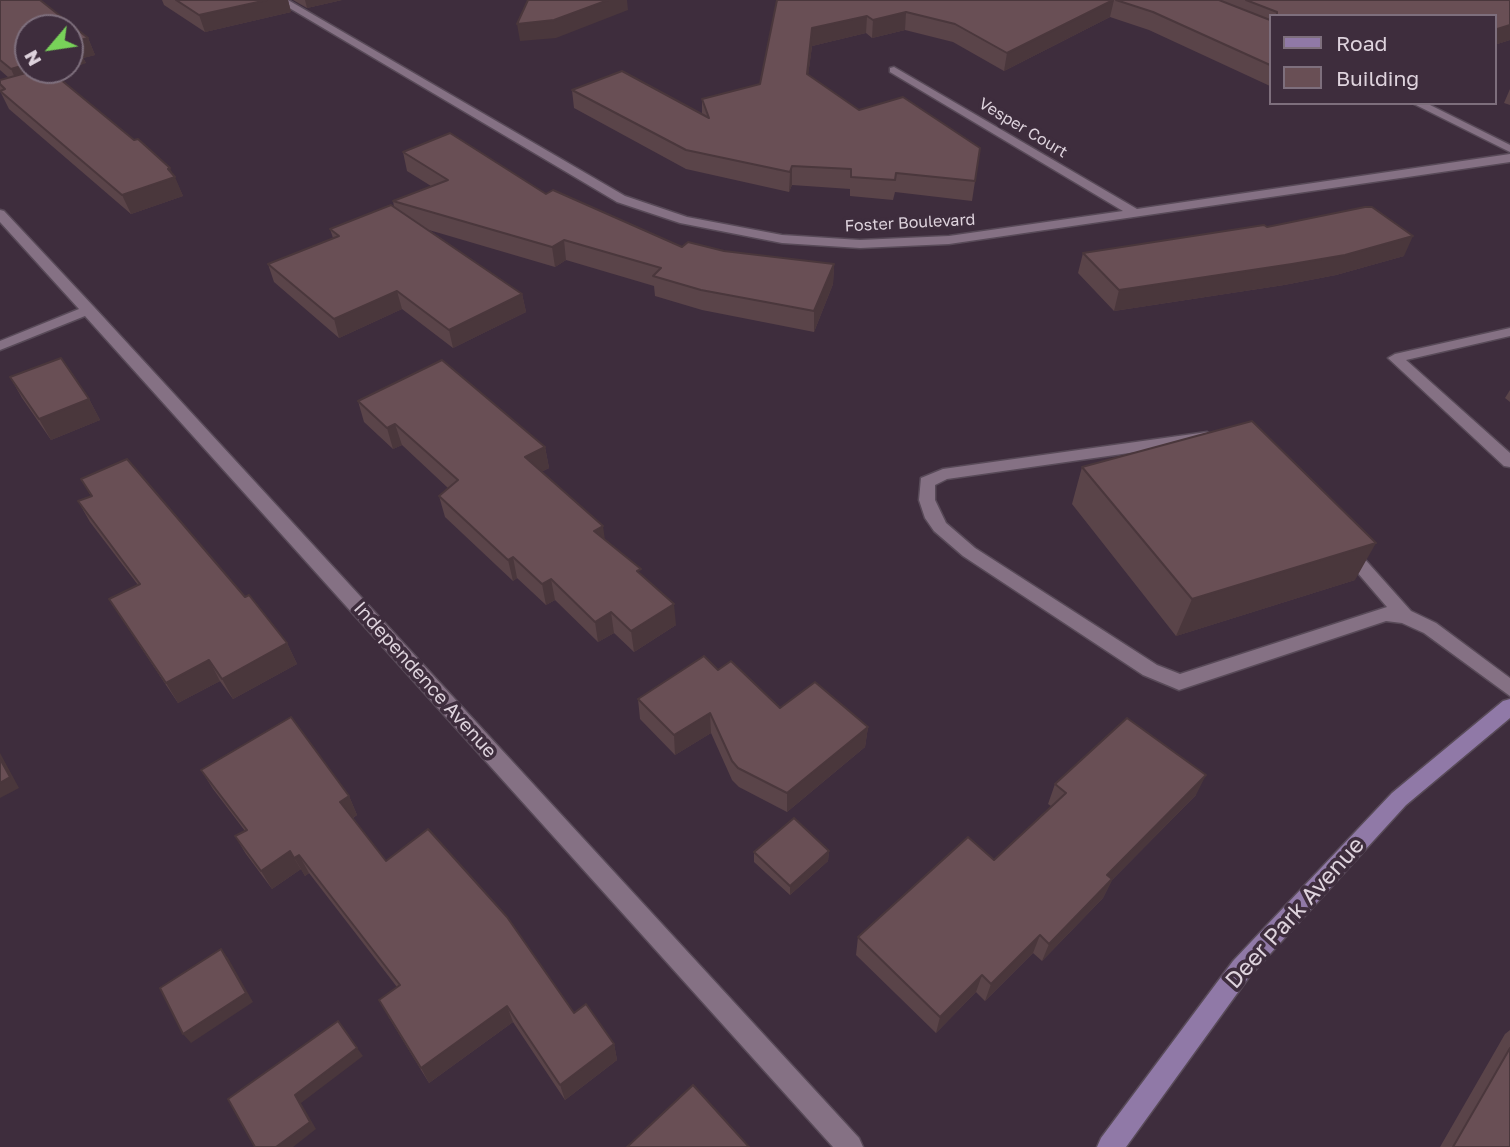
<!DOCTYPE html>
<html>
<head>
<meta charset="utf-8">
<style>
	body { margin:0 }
	#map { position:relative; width:1510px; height:1147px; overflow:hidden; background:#3e2d3d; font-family:"Golos Text",sans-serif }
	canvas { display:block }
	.legend { position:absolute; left:1269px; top:14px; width:228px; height:91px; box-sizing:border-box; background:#3e2d3d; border:2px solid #7e6f7d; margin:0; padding:9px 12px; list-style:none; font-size:21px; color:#ded3dd }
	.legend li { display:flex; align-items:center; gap:14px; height:35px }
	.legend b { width:35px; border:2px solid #7e6f7d }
	.north { position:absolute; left:14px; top:14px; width:70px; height:70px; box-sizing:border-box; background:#3e2d3d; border:2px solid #7e6f7d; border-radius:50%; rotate:241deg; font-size:19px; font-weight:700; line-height:28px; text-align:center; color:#ded3dd }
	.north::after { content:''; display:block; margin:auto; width:24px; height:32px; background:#78d259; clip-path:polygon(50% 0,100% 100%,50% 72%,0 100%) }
</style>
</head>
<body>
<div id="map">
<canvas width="1510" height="1147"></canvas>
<ul class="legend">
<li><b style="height:9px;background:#9079a7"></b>Road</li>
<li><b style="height:19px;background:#694f55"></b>Building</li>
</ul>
<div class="north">N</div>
</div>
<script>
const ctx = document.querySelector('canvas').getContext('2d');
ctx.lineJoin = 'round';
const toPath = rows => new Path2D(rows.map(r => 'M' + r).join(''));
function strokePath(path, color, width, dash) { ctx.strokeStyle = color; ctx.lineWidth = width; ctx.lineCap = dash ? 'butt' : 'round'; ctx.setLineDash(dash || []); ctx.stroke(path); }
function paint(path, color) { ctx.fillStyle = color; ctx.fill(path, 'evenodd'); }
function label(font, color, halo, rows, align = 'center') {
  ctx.font = font + ' "Golos Text",sans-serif'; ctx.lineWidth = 7; ctx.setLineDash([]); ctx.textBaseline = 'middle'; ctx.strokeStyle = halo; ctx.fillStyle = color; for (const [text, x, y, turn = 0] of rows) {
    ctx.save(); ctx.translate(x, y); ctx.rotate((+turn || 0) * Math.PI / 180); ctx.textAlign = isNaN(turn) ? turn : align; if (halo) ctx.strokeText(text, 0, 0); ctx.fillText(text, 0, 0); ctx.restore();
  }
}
const service = toPath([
	[1510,328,1510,336,1406,360,1510,453,1510,467,1504,466,1388,358,1395,354,1510,328],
	[1207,432,1215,437,1213,441,947,479,935,485,935,500,946,523,975,548,1157,665,1180,674,1387,607,1338,550,1347,544,1353,546,1411,611,1436,623,1510,678,1510,696,1424,633,1402,623,1386,621,1179,690,1172,687,1143,675,963,556,934,531,925,518,919,500,921,478,943,469,1207,432]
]);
const minor = toPath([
	[276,0,288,0,625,196,687,217,782,235,860,240,949,236,1123,211,890,72,890,68,894,67,1137,209,1510,154,1510,162,949,244,860,248,782,243,680,223,617,202,276,0],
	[1412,103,1426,103,1510,145,1510,152,1412,103],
	[0,210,4,211,94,307,859,1138,863,1147,833,1147,85,316,0,350,0,341,79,309,0,222,0,210]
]);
const secondary = toPath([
	[1510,699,1510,718,1406,805,1249,977,1126,1147,1097,1147,1101,1138,1233,961,1392,793,1503,701,1510,699]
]);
strokePath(service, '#584a58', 3);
strokePath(minor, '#584a58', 3);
strokePath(secondary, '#584a58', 3);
paint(service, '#857184');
paint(minor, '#857184');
paint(secondary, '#9079a7');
paint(toPath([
	[0,0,88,38,95,55,83,58,86,63,28,70,67,70,55,74,173,174,183,196,131,214,9,109,0,91,0,80,9,78,0,70],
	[162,0,288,0,291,12,205,32,164,5],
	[293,0,342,0,307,8],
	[777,0,1510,0,1510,40,1494,45,1494,16,1270,16,1270,86,1149,30,1110,17,1004,71,953,42,905,30,872,38,866,33,812,46,808,75,859,110,980,148,972,201,895,192,893,200,850,196,850,189,792,185,789,192,686,169,574,108,572,90,702,114,702,99,760,84],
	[1510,89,1510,105,1504,103],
	[403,152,546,194,682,247,834,264,833,284,814,332,702,310,655,296,654,286,566,260,555,267,429,230,522,294,526,312,453,348,402,309,339,338,274,282,268,264,333,238,330,229,394,207,393,201,431,186,407,171],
	[1267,227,1404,256,1336,275,1284,285,1114,311,1078,273,1083,253],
	[10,377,89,399,100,420,51,440,22,398],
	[1510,390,1510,402,1505,398],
	[358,401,545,447,549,468,541,472,605,540,642,575,676,625,634,652,614,633,598,642,555,600,546,605,517,578,513,581,445,517,439,496,448,488,402,445,393,449,364,422],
	[1082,467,1355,580,1176,636,1072,504],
	[81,479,245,597,287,643,297,664,233,699,220,681,178,703,122,619,109,599,138,585,90,522,78,501,91,496],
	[718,670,780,708,868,727,865,747,787,812,739,787,732,780,711,733,675,755,640,719,638,699],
	[201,770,349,796,357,815,353,818,386,861,614,1044,617,1060,565,1100,513,1022,429,1083,388,1016,397,987,309,873,305,876,301,869,272,889,246,854,235,836,245,831,213,789],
	[1055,784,1196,795,1112,880,1103,898,1042,961,1033,953,985,1001,976,992,936,1033,856,955,858,937,994,860,1051,806,1048,804],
	[829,851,828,861,790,895,754,862,754,852],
	[1510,1030,1510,1147,1440,1147,1505,1034]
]), '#5a4449');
paint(toPath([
	[267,0,288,0,291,12,205,32,199,15],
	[305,0,342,0,307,8],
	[608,0,627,0,628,10,556,38,520,41,517,24],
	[1113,0,1114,0,1110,17,1004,71,1007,53],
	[906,12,905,30,872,38,873,20],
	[867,16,866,33,812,46,806,92,807,74,812,28],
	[1510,25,1510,40,1494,45,1494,30],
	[88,38,95,55,83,58,86,63,70,69,70,49,73,42],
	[28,64,28,70,67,70,19,87,11,69],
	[792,166,792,185,789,192,790,172],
	[170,168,174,177,175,177,183,196,131,214,122,195],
	[1413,236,1404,256,1336,275,1284,285,1114,311,1119,290],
	[564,240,566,260,555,267,552,247],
	[834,264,833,284,814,332,814,311],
	[397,291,402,309,339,338,334,319],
	[522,294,526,312,453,348,449,330],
	[89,399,100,420,51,440,39,419],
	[395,424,402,445,393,449,387,428],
	[545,447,549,468,529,478,525,457],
	[603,526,606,547,594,531],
	[1376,543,1355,580,1176,636,1192,599],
	[513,557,517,578,513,581,508,560],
	[551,579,555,600,546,605,542,584],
	[674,604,676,625,634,652,631,631],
	[611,612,614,633,598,642,595,622],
	[287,643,297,664,233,699,222,679],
	[209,660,220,681,178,703,166,683],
	[710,713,711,733,675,755,674,735],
	[868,727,865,747,787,812,787,793],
	[0,753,19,788,0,798],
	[1206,775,1196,795,1112,880,1103,898,1042,961,1049,944,1107,875],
	[349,796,357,815,349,820,340,802],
	[290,851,301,869,272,889,261,871],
	[829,851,828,861,790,895,790,886],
	[299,855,309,873,305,876,294,858],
	[1040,935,1033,953,985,1001,991,984],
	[221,949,228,958,253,1002,191,1043,183,1034],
	[982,975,976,992,936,1033,940,1017],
	[507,1006,513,1022,429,1083,421,1068],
	[614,1044,617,1060,565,1100,560,1085],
	[357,1048,363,1056,301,1103,316,1129,293,1147,276,1147,295,1095]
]), '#4a373c');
const building = toPath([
	[0,0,40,0,88,38,73,42,78,46,70,49,70,28,28,28,28,64,11,69,0,60,0,0],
	[176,0,267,0,199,15,176,0],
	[528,0,608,0,554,20,517,24,528,0],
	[777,0,1113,0,1007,53,955,24,906,12,873,20,867,16,812,28,807,74,859,110,903,97,980,148,975,181,896,173,895,180,851,177,851,169,792,166,790,172,686,150,572,90,622,71,709,118,702,99,760,84,777,0],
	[1116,0,1219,0,1270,20,1270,65,1153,12,1116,0],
	[1246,0,1510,0,1510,25,1494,30,1494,16,1277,16,1277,12,1246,0],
	[37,70,49,70,134,140,138,139,170,168,168,169,175,177,122,195,0,91,5,89,0,84,0,80,37,70],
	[450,133,546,194,553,190,682,247,688,242,724,251,834,264,814,311,701,290,653,276,661,268,564,240,552,247,393,201,448,180,403,152,450,133],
	[391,205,522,294,449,330,397,291,334,319,268,264,339,236,330,229,391,205],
	[1365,207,1372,207,1413,236,1345,255,1292,264,1119,290,1083,253,1264,225,1267,227,1365,207],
	[61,358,89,399,39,419,10,377,61,358],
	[442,360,545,447,525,457,603,526,594,531,641,569,637,571,674,604,631,631,611,612,595,622,551,579,542,584,513,557,508,560,439,496,458,480,395,424,387,428,358,401,442,360],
	[1252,421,1376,543,1192,599,1082,467,1252,421],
	[127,459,245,597,249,595,287,643,222,679,209,660,166,683,109,599,140,584,78,501,92,496,81,479,127,459],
	[704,656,718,670,731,661,780,708,815,682,868,727,787,793,738,768,732,761,710,713,674,735,638,699,704,656],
	[291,717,349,796,340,802,386,861,428,829,507,917,574,1013,586,1004,614,1044,560,1085,507,1006,421,1068,379,1000,400,985,299,855,294,858,290,851,261,871,235,836,247,830,201,770,291,717],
	[1127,718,1206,775,1107,875,1112,879,1049,944,1040,935,991,984,982,975,940,1017,858,937,968,837,994,860,1066,793,1055,784,1127,718],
	[0,759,10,777,0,783,0,759],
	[794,818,829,851,790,886,754,852,794,818],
	[221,949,246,993,183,1034,160,988,221,949],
	[338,1021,357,1048,295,1095,310,1122,276,1147,255,1147,228,1099,338,1021],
	[1510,1048,1510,1147,1453,1147,1510,1048],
	[693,1085,749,1147,627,1147,693,1085]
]);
paint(building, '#694f55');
strokePath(building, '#4a373c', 2);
label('16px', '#ded3dd', '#3e2d3d', [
	["Vesper Court",1023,128,31],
	["Foster Boulevard",910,223,-3]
]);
label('19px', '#ded3dd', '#3e2d3d', [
	["Independence Avenue",425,680,48]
]);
label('23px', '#ded3dd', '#3e2d3d', [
	["Deer Park Avenue",1295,913,-48]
]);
</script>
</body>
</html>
